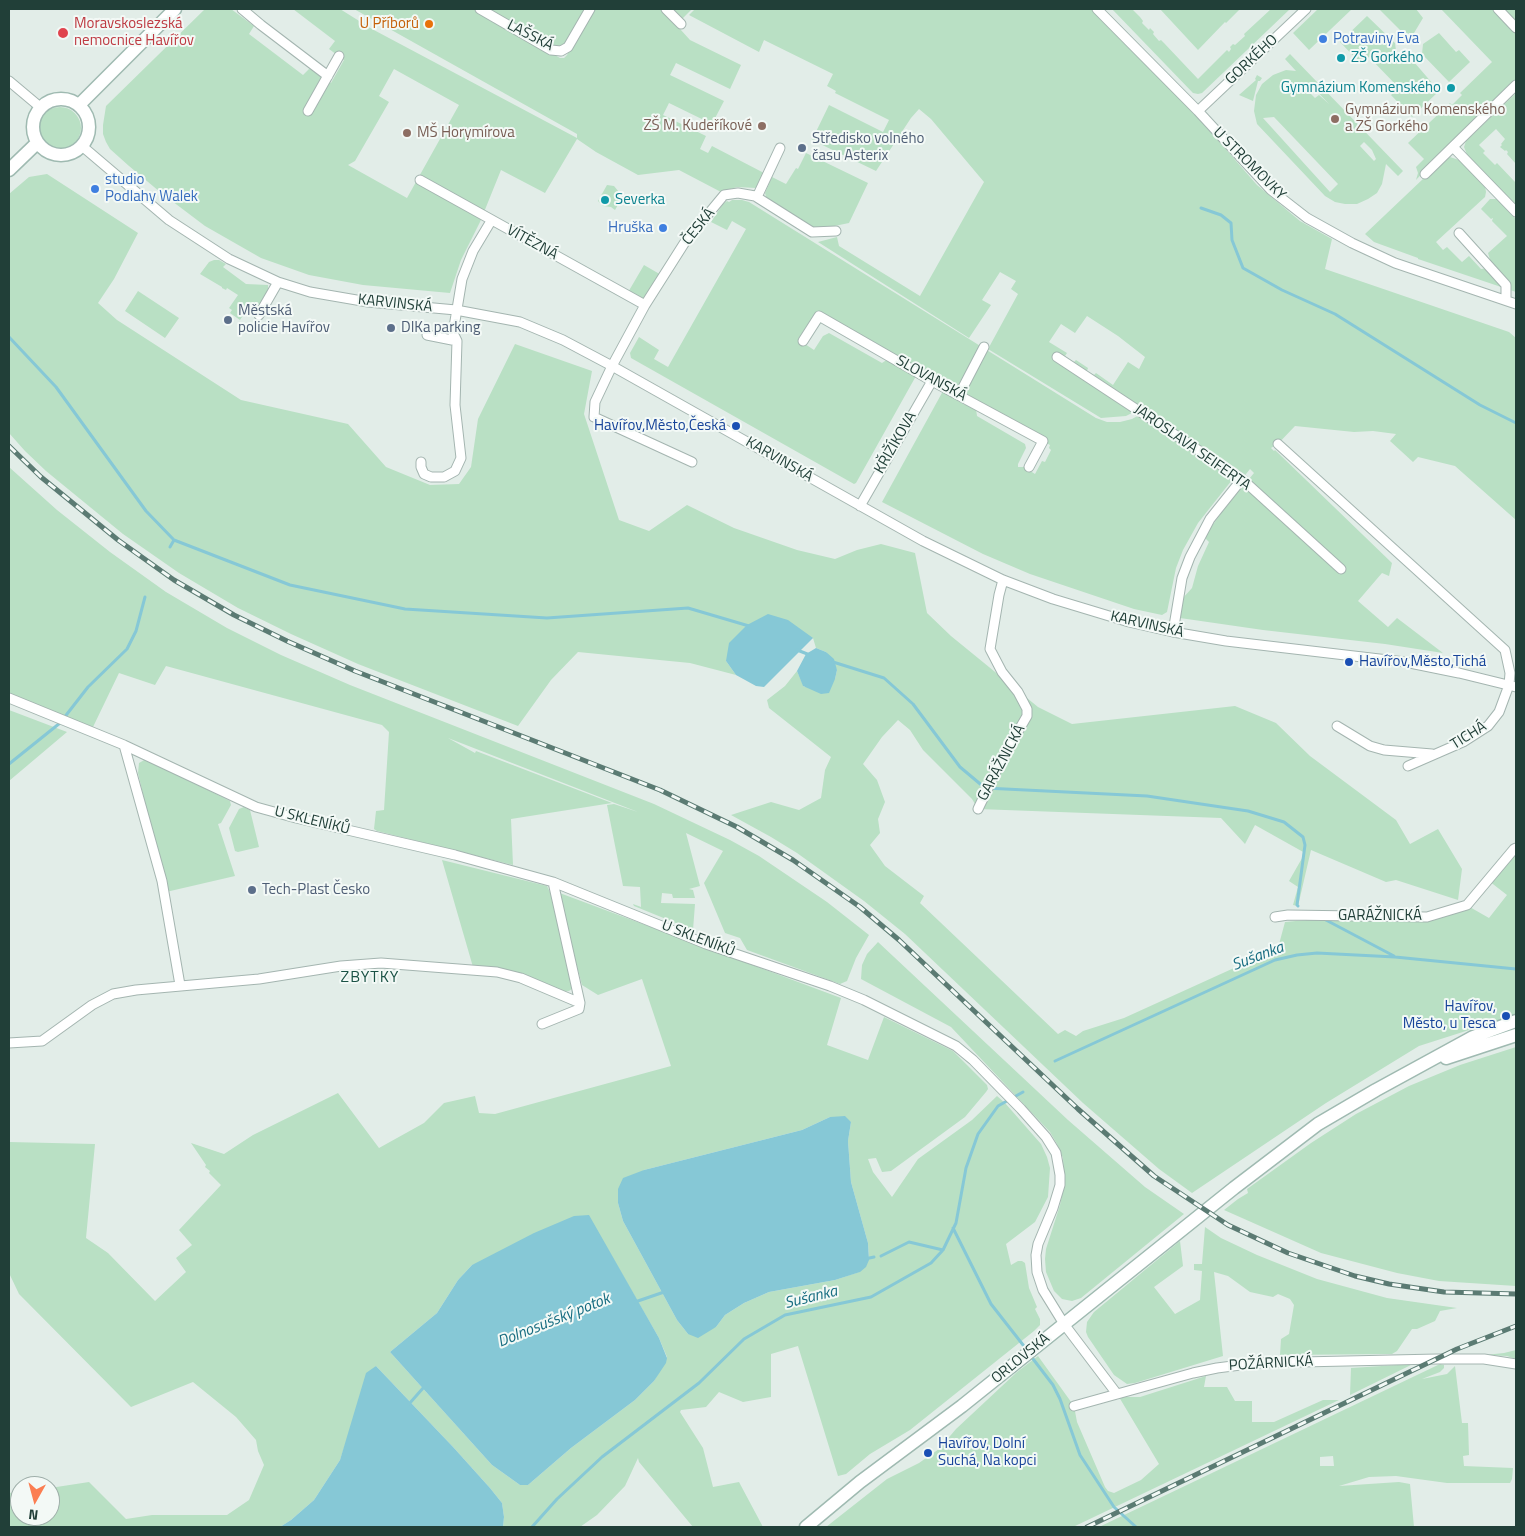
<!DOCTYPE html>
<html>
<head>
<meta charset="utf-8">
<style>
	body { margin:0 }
	#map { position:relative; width:1525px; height:1536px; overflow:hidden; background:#e2ede8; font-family:"Titillium Web",sans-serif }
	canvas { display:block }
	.frame { position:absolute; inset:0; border:10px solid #213f38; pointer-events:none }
	.north { position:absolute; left:10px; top:1476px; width:50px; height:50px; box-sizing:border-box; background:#f3f9f6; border:1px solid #9fafaa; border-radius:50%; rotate:187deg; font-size:14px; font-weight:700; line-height:20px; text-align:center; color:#213f38 }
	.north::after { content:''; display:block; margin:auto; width:18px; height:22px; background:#fb7e52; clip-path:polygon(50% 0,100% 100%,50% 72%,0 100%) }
</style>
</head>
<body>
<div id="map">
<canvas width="1525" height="1536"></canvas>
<div class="frame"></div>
<div class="north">N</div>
</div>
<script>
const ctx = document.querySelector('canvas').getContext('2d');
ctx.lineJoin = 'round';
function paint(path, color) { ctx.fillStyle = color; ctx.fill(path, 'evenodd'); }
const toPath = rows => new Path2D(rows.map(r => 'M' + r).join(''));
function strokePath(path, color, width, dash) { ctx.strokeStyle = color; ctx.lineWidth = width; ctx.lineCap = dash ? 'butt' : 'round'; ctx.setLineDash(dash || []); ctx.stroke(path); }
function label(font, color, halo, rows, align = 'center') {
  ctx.font = font + ' "Titillium Web",sans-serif'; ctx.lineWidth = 4; ctx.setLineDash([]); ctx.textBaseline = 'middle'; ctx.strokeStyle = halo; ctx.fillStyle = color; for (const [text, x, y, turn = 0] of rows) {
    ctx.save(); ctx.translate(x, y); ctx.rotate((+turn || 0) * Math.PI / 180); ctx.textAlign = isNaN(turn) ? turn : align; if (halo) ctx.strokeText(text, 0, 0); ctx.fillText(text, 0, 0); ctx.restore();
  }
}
paint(toPath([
	[205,9,231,9,254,26,249,34,303,75,309,69,314,70,331,83,344,60,329,49,335,41,293,9,340,9,372,29,577,138,577,134,354,9,475,9,560,58,564,58,567,55,592,9,662,9,690,40,741,65,730,89,676,63,670,75,724,101,712,124,669,103,663,115,706,136,700,149,708,153,712,146,764,173,756,188,737,187,721,192,679,170,638,175,596,152,577,139,545,193,501,170,480,222,461,260,450,293,363,285,309,275,261,258,205,226,160,192,129,166,110,149,106,142,103,134,103,125,106,106],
	[394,69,459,105,407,198,348,165,355,161,389,102,379,96],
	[485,9,586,9,566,44,554,47,522,30,523,28,519,25,517,27],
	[669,9,692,9,680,21],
	[695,9,1092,9,1190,108,1257,185,1300,221,1332,239,1325,269,1509,332,1516,338,1516,520,1455,466,1418,457,1413,462,1390,441,1396,434,1373,431,1354,432,1295,426,1274,448,1274,446,1271,448,1274,451,1275,450,1392,563,1389,576,1382,573,1358,601,1388,627,1397,618,1443,653,1385,644,1263,630,1180,618,1182,599,1192,588,1198,566,1209,542,1206,539,1206,534,1225,508,1254,473,1250,469,1242,479,1231,469,1197,444,1142,408,1126,416,1101,418,988,349,1018,294,1011,289,1016,281,1000,272,982,300,991,305,969,338,818,242,837,237,839,246,920,296,984,182,931,119,919,109,911,118,876,171,812,140,829,105,883,132,889,120,835,93,836,91,827,86,833,74,764,40,759,52,689,15],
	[1087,316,1118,336,1145,357,1139,369,1128,362,1113,385,1096,373,1094,375,1087,371,1088,368,1076,360,1074,362,1065,356,1067,353,1049,342,1061,324,1075,333],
	[1112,9,1132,9,1140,17,1143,21,1142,23,1149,30,1150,28,1154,32,1153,34,1159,41,1161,40,1164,43,1198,79,1227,50,1229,52,1231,49,1230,47,1233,44,1235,45,1245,36,1244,34,1271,9,1290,9,1202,93,1198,94,1193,93],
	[1160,9,1240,9,1226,23,1225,22,1198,50],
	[1318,9,1352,9,1309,50,1293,33],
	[1379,9,1416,9,1423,18,1414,33,1404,34],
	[1441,9,1516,9,1516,81,1429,163,1430,165,1416,180,1418,173,1416,167,1424,159,1408,143,1450,103,1452,105,1462,95,1460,93,1492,62],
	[1367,16,1395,43,1396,51,1400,59,1405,62,1414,62,1439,91,1412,117,1391,95,1399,88,1369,57,1361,64,1340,42],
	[1439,33,1456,52,1459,50,1470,62,1449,82,1422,54,1423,44],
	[1290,54,1403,171,1398,176,1386,164,1382,184,1377,193,1368,199,1357,204,1345,204,1335,202,1325,196,1257,124,1254,111,1256,95,1262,84,1273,75,1286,70,1296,71,1285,59],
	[1311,85,1329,104,1319,95,1315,98,1306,89],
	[1274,117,1338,184,1330,192,1263,118],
	[1364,142,1372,150,1376,159,1374,161,1360,146],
	[1257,75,1262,78,1260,81,1258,81,1253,101,1239,95,1256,80,1255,79],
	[1516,93,1516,164,1507,154,1508,152,1506,150,1505,151,1500,147,1502,145,1501,144,1505,139,1496,129,1479,145,1485,151,1483,153,1495,165,1497,163,1516,183,1516,206,1468,157,1464,147,1466,141],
	'39 128a21 21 0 1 1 42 0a21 21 0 1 1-42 0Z',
	[806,153,868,183,849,223,815,230,767,200,765,193,772,177,786,184,796,168,798,169],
	[1450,157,1459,160,1485,186,1486,192,1485,197,1436,242,1443,250,1447,247,1462,262,1469,256,1481,269,1488,268,1491,263,1488,253,1507,236,1492,221,1493,218,1491,219,1481,209,1490,199,1497,199,1516,219,1516,292,1418,259,1418,258,1374,242,1365,234,1444,159],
	[47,174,138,233,114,279,98,303,117,320,241,400,348,424,386,467,430,485,459,484,471,467,478,419,515,344,592,371,584,414,619,520,649,531,687,505,734,528,797,550,835,559,857,550,881,544,915,553,927,613,951,636,1038,707,1072,724,1235,706,1276,723,1310,756,1396,820,1410,844,1438,829,1462,869,1458,900,1396,880,1386,882,1311,850,1298,906,1293,905,1298,887,1289,881,1305,853,1255,825,1245,844,1221,818,978,809,972,799,923,750,910,730,898,720,882,737,863,764,877,780,885,802,878,819,880,833,870,845,885,866,924,896,920,903,1058,1034,1065,1030,1076,1036,1083,1031,1124,1018,1278,948,1285,922,1306,920,1424,919,1468,906,1489,918,1507,895,1489,881,1512,856,1516,855,1516,1015,1419,1046,1326,1103,1192,1193,1159,1169,1083,1103,905,934,864,901,797,853,771,837,731,815,771,802,799,810,821,798,825,770,831,757,769,708,767,700,785,686,797,671,804,687,835,679,837,670,826,652,816,648,813,638,726,661,736,675,690,663,578,652,551,680,518,726,358,664,291,634,238,608,179,573,123,534,46,471,25,451,9,433,9,194,29,177],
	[607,185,614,186,619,192,624,194,615,210,611,207,603,206,598,201],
	[732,200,742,200,749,202,1096,418,1107,422,1120,422,1132,419,1141,414,1230,474,1232,480,1198,523,1183,550,1176,568,1167,612,1162,615,1134,609,1030,574,983,554,882,502,943,391,959,399,958,401,965,405,966,403,976,409,977,416,1025,444,1026,448,1018,464,1018,467,1024,467,1035,474,1042,461,1045,462,1051,450,1049,448,1050,445,919,371,921,368,916,366,915,368,816,312,798,339,808,346,814,350,823,336,829,333,882,363,888,359,902,367,901,369,916,376,856,483,854,484,631,358,630,353,639,337,659,350,654,359,668,367,746,229,732,221,727,230,711,222,723,204,727,201,729,202],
	[214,260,219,260,226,264,223,267,246,284,268,285,268,293,256,312,248,308,240,320,230,313,232,310,229,308,238,295,227,288,226,290,222,288,222,287,200,274,209,262],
	[644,265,663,276,644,303,627,294],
	[138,291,179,318,165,338,125,311],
	[9,467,57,510,110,552,166,592,227,628,281,655,350,685,654,804,730,840,759,856,827,902,869,935,856,958,847,981,840,984,747,950,740,938,725,933,704,883,723,851,686,833,700,886,689,889,693,890,695,898,673,898,672,894,662,893,661,903,695,904,693,930,634,906,633,904,641,907,640,887,623,886,607,805,614,804,638,812,448,738,475,753,476,751,612,803,511,819,513,865,377,831,374,829,376,811,384,810,389,732,382,725,166,666,155,685,119,673,93,727,9,695],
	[9,710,67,732,9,781],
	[146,759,230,801,231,805,221,823,218,824,235,876,166,892,138,773,139,763],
	[244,807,250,810,259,847,238,852,235,851,229,828,239,809],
	[442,860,547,886,550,892,574,978,573,988,569,991,563,992,473,967],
	[557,892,841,998,827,1045,868,1060,884,1017,953,1051,987,1085,988,1089,986,1092,965,1117,891,1171,882,1172,876,1158,868,1159,873,1172,892,1197,918,1159,972,1120,997,1096,1005,1103,1041,1144,1047,1157,1050,1168,1048,1197,1035,1222,1006,1244,1011,1265,1018,1261,1022,1261,1025,1263,1029,1288,1037,1307,1035,1309,1040,1319,1040,1325,1034,1331,910,1430,870,1454,846,1474,838,1476,798,1346,771,1354,771,1397,743,1402,719,1392,706,1407,681,1410,680,1412,703,1448,713,1487,739,1482,763,1527,693,1527,639,1462,638,1458,625,1486,597,1515,580,1527,503,1527,504,1517,502,1503,490,1488,454,1448,376,1366,351,1427,340,1460,314,1500,291,1520,280,1527,9,1527,9,1493,20,1492,20,1516,50,1516,50,1488,89,1482,126,1519,152,1515,227,1515,249,1500,264,1465,258,1451,256,1440,236,1417,193,1382,131,1407,19,1294,9,1273,9,1142,95,1144,86,1238,108,1253,155,1301,186,1272,176,1258,192,1245,179,1230,221,1185,209,1173,210,1171,205,1167,206,1165,191,1143,224,1154,253,1135,338,1093,379,1148,424,1123,444,1103,475,1096,479,1113,495,1114,671,1066,642,979,598,995,582,985],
	[830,1117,851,1122,848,1141,851,1182,868,1243,869,1258,859,1272,835,1280,769,1292,744,1303,725,1315,716,1327,688,1334,677,1320,623,1221,618,1203,644,1170,802,1130],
	[605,1245,659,1338,667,1357,654,1381,635,1400,571,1448,528,1485,520,1485,492,1465,390,1352,437,1313,458,1280,472,1265],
	[878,942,1068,1120,1145,1187,1184,1214,1081,1298,1072,1301,1062,1299,1054,1291,1046,1272,1045,1259,1046,1249,1060,1205,1064,1185,1063,1158,1057,1144,1050,1132,951,1027,861,979,862,965,867,954],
	[1516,1047,1516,1286,1439,1281,1397,1273,1321,1253,1224,1210,1238,1199,1248,1193,1247,1189,1311,1143,1356,1114,1409,1086,1460,1065],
	[1205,1227,1221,1238,1257,1255,1317,1279,1387,1298,1457,1308,1440,1311,1435,1321,1417,1329,1412,1329,1397,1351,1392,1354,1280,1355,1281,1339,1289,1334,1294,1305,1290,1299,1278,1294,1273,1297,1250,1292,1228,1276,1214,1272,1223,1356,1135,1383,1127,1384,1114,1375,1088,1337,1086,1332,1087,1322,1094,1312,1180,1241,1183,1266,1154,1287,1175,1314,1200,1300,1202,1271,1194,1270,1194,1264,1202,1264],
	[1516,1350,1516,1359,1507,1356,1485,1355,1504,1353],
	[1038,1356,1074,1406,1077,1422,1105,1487,1108,1491,1114,1493,1141,1480,1159,1464,1119,1397,1140,1397,1206,1376,1204,1387,1227,1387,1235,1401,1252,1401,1252,1422,1274,1422,1323,1400,1339,1400,1073,1527,826,1527,887,1479,919,1463,939,1449,956,1429,1017,1372],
	[1413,1364,1350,1395,1351,1368],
	[1440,1364,1444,1365,1444,1368,1440,1372,1422,1379,1447,1374,1455,1366,1462,1423,1468,1423,1469,1455,1463,1456,1464,1466,1513,1468,1512,1479,1510,1483,1447,1483,1396,1476,1369,1477,1339,1486,1399,1482,1410,1484,1414,1527,1099,1527],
	[1320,1457,1333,1456,1334,1466,1320,1466]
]), '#b9e0c4');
paint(toPath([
	[768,614,788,620,813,638,764,687,756,686,736,675,726,661,729,643,747,625],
	[816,648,826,652,834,659,837,670,835,679,829,693,821,694,803,686,797,671,806,654],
	[845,1116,851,1122,848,1141,851,1182,868,1243,869,1260,866,1267,860,1272,835,1280,769,1292,744,1303,725,1315,716,1327,698,1338,688,1334,677,1320,623,1221,618,1203,618,1189,623,1178,644,1170,802,1130,830,1117],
	[589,1215,659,1338,667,1358,666,1363,654,1381,635,1400,571,1448,528,1485,520,1485,492,1465,390,1352,437,1313,458,1280,472,1265,534,1233,574,1216],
	[376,1366,454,1448,490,1488,502,1503,504,1517,503,1527,280,1527,291,1520,314,1500,340,1460,366,1373]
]), '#86c8d6');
strokePath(toPath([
	[1201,208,1221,215,1231,223,1232,240,1243,268,1282,290,1335,314,1480,405,1516,423],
	[9,337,56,387,146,511,174,540,290,585,405,609,547,618,688,608,749,626],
	[170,547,174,540],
	[797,650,810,655],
	[833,662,884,678,913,704,960,767,985,788,1147,796,1248,811,1284,822,1303,837,1305,845,1297,905,1298,906],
	[9,764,60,723,88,687,127,649,136,631,145,597],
	[1324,919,1394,956],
	[1055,1061,1275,960,1297,955,1317,953,1395,957,1516,969],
	[953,1228,991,1304,1027,1350],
	[881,1256,909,1242,943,1250],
	[865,1259,874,1257],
	[635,1302,667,1291],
	[1030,1355,1053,1385,1060,1399,1080,1455,1114,1507,1136,1527],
	[409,1404,424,1387,428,1386],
	[532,1527,557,1499,602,1457,699,1383,744,1339,785,1315,871,1297,931,1263,943,1250,956,1223,966,1168,978,1134,998,1106,1023,1092]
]), '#86c8d6', 3);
const street = toPath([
	[242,9,261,25,328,76],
	[480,9,551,50,561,51,568,47,590,9],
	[666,9,681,24],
	[1097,9,1198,111,1271,190,1307,218,1352,243,1395,263,1516,304],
	[1498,9,1516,28],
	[9,81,40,107],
	[308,111,339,56],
	[1198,111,1306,9],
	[82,146,169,220,229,259,278,282,310,292,368,302,456,310,520,322,563,340,612,366,923,541,1003,580,1053,599,1129,622,1173,632,1226,641,1405,662,1459,673,1516,687],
	[1453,147,1516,212],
	[1425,174,1516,85],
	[420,180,645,305],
	[757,197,780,148],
	[1459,233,1506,285,1506,300],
	[259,315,278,282],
	[427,335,457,341],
	[803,341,819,316,932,381,1043,441,1029,467],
	[1057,357,1242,479,1341,569],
	[959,395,984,347],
	[1278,444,1505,650,1510,673,1509,685,1499,712,1488,726,1463,742,1408,766],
	[421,462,421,467,424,474,431,477,444,477,455,471,461,458,455,405,457,341,453,333,462,279,473,251,491,221],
	[692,462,594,417,595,402,612,366,645,305,685,242,724,195,738,193,755,196,812,232,836,231],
	[860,506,932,381],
	[1173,632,1182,578,1190,557,1210,519,1242,479],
	[9,698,124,745,256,807,296,818,455,855,553,882,706,944,830,986,864,1000,956,1046,973,1060,1021,1109,1046,1137,1056,1153,1060,1175,1060,1185,1053,1208,1038,1244,1036,1255,1037,1272,1043,1290,1064,1324,1117,1394],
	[1337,726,1370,746,1384,750,1432,754],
	[124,745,162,881,180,985],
	[978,809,1002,759,1027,716,1027,709,1018,692,1002,672,990,649,999,595,1003,580],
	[553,882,580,1003],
	[1275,917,1288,915,1427,917,1467,905,1514,849,1516,848],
	[9,1043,42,1041,92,1005,113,994,136,990,259,979,341,966,381,963,497,972,521,978,580,1003,579,1009,542,1024],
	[1074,1406,1193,1373,1217,1368,1256,1363,1437,1359,1484,1359,1516,1364]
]);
const secondary = toPath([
	'33 127a28 28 0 1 1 56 0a28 28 0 1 1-56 0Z',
	[79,105,175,9],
	[9,170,37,143],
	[1446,1058,1516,1035],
	[806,1527,860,1482,962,1406,1234,1188,1318,1124,1376,1090,1473,1037,1516,1021]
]);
strokePath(street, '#a4b5b0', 11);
strokePath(secondary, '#9fbab1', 15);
strokePath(street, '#fff', 9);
strokePath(secondary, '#fff', 12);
const rail = toPath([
	[9,446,41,477,118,540,174,580,234,615,287,641,355,671,660,790,737,827,793,860,860,907,899,940,1078,1109,1154,1176,1228,1225,1288,1253,1355,1276,1389,1284,1444,1292,1516,1294],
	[1087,1527,1457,1349,1516,1326]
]);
strokePath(rail, '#5b7b73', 5);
strokePath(rail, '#f3f9f6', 3, [9]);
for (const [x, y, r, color] of [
	[429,24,5,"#e8710a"],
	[63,33,6,"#e0444e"],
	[1323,39,5,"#3f7fe0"],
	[1341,58,5,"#0f9aa8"],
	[1451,88,5,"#0f9aa8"],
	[1335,119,5,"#8d6e63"],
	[762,126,5,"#8d6e63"],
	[407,133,5,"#8d6e63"],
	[802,148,5,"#5c6f8a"],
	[95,189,5,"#3f7fe0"],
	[605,200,5,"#0f9aa8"],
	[663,228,5,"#3f7fe0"],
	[228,320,5,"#5c6f8a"],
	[391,328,5,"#5c6f8a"],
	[736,426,5,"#1a4fb4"],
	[1349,662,5,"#1a4fb4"],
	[252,890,5,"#5c6f8a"],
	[1506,1016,5,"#1a4fb4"],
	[928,1453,5,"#1a4fb4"]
]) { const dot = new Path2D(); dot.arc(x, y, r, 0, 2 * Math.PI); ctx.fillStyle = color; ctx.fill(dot); strokePath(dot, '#f3f9f6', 2); }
label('15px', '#be3a42', '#f3f9f6', [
	["Moravskoslezská",74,24],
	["nemocnice Havířov",74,41]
], 'left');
label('15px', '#c56008', '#f3f9f6', [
	["U Příborů",419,24]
], 'right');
label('15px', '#213f38', '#f3f9f6', [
	["LAŠSKÁ",530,36,27],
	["GORKÉHO",1252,60,-43],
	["U STROMOVKY",1249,164,45],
	["ČESKÁ",699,227,-51],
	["VÍTĚZNÁ",532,243,29],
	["KARVINSKÁ",395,304,6],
	["SLOVANSKÁ",931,379,29],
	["KŘIŽÍKOVA",896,443,-60],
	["JAROSLAVA SEIFERTA",1192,448,35],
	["KARVINSKÁ",779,460,30],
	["KARVINSKÁ",1147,625,13],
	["TICHÁ",1469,736,-32],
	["GARÁŽNICKÁ",1002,763,-62],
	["U SKLENÍKŮ",312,821,14],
	["GARÁŽNICKÁ",1380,916],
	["U SKLENÍKŮ",698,939,21],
	["ORLOVSKÁ",1021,1359,-39],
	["POŽÁRNICKÁ",1271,1364,-3]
]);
label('15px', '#366cbe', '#f3f9f6', [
	["Potraviny Eva",1333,39],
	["studio",105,180],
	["Podlahy Walek",105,197],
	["Hruška",653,228,"right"]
], 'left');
label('15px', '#0d838f', '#f3f9f6', [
	["ZŠ Gorkého",1351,58],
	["Gymnázium Komenského",1441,88,"right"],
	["Severka",615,200]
], 'left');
label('15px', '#785e54', '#f3f9f6', [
	["Gymnázium Komenského",1345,110],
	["a ZŠ Gorkého",1345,127],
	["ZŠ M. Kudeříkové",752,126,"right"],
	["MŠ Horymírova",417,133]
], 'left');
label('15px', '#4e5e75', '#f3f9f6', [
	["Středisko volného",812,139],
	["času Asterix",812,156],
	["Městská",238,311],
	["policie Havířov",238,328],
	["DIKa parking",401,328],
	["Tech-Plast Česko",262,890]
], 'left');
label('15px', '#164399', '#f3f9f6', [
	["Havířov,Město,Česká",726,426],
	["Havířov,Město,Tichá",1359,662,"left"],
	["Havířov,",1496,1007],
	["Město, u Tesca",1496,1024],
	["Havířov, Dolní",938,1444,"left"],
	["Suchá, Na kopci",938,1461,"left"]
], 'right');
label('italic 16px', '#166c80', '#f3f9f6', [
	["Sušanka",1258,957,-21],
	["Sušanka",811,1298,-14],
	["Dolnosušský potok",554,1321,-22]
]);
ctx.letterSpacing = '1px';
label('16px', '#1b5346', '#f3f9f6', [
	["ZBYTKY",370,978]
]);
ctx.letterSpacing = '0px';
</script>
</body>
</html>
